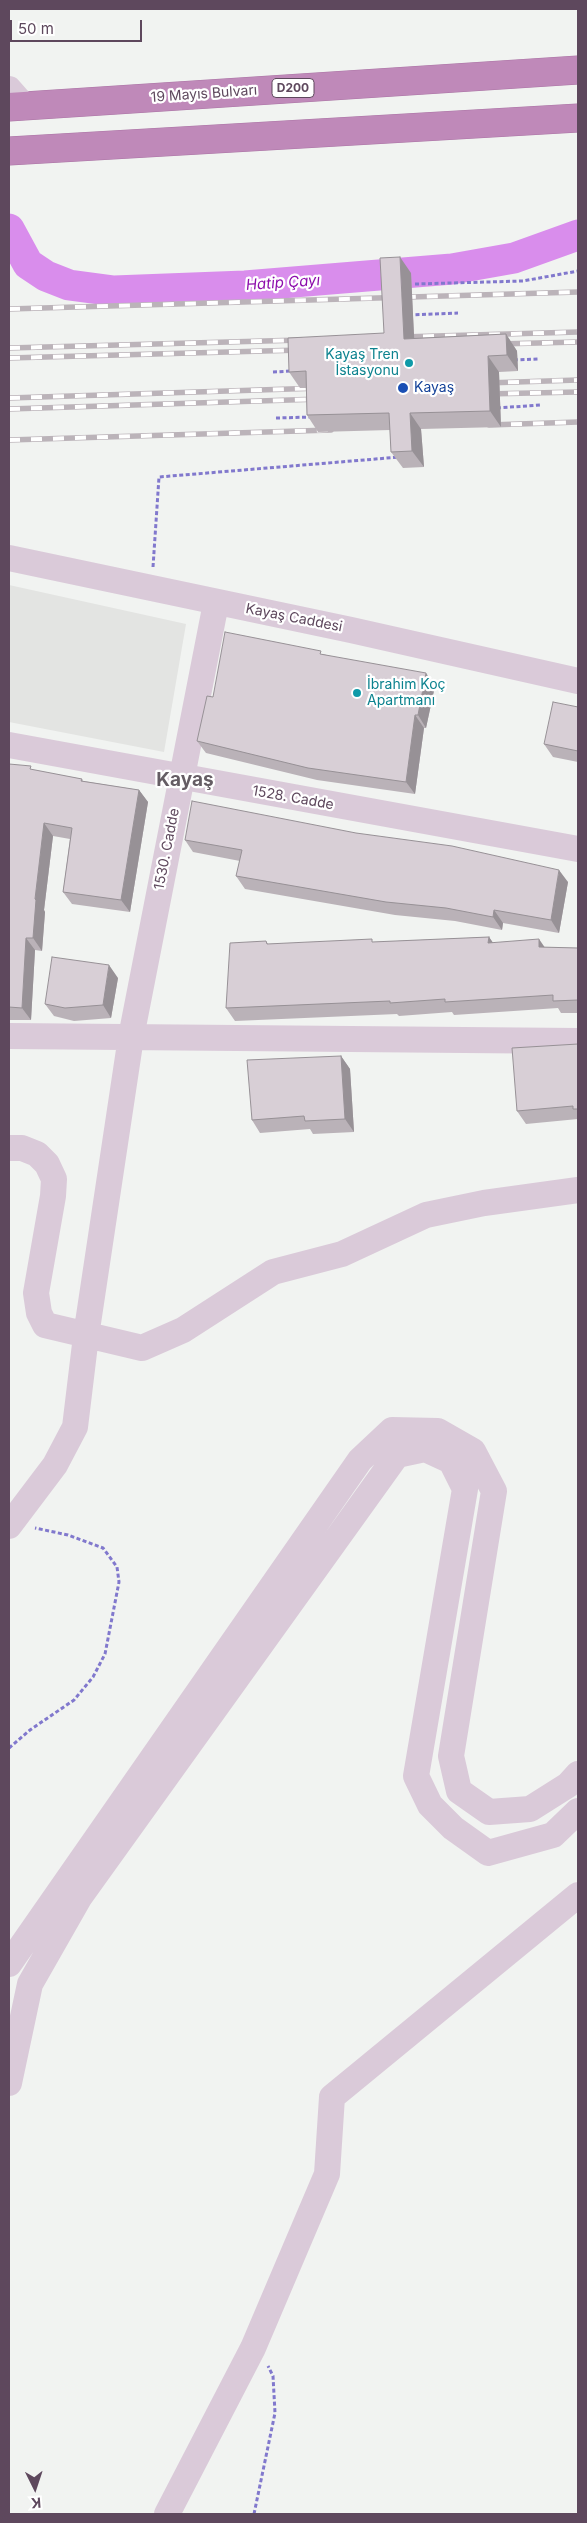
<!DOCTYPE html>
<html>
<head>
<meta charset="utf-8">
<style>
	body { margin:0 }
	#map { position:relative; width:587px; height:2523px; overflow:hidden; background:#f1f3f1; font-family:Inter,sans-serif }
	canvas { display:block }
	.frame { position:absolute; inset:0; border:10px solid #5e485d; pointer-events:none }
	.north { position:absolute; left:10px; top:2463px; width:50px; height:50px; -webkit-text-stroke:4px #fff; paint-order:stroke; rotate:176deg; font-size:14px; font-weight:700; line-height:20px; text-align:center; color:#5e485d }
	.north::after { content:''; display:block; margin:auto; width:18px; height:22px; background:#5e485d; clip-path:polygon(50% 0,100% 100%,50% 72%,0 100%) }
	.scale { position:absolute; left:10px; top:20px; width:132px; height:22px; box-sizing:border-box; border:2px solid #5e485d; border-top:0; padding-left:6px; font-size:15px; line-height:18px; white-space:nowrap; color:#5e485d; -webkit-text-stroke:4px #fff; paint-order:stroke }
</style>
</head>
<body>
<div id="map">
<canvas width="587" height="2523"></canvas>
<div class="frame"></div>
<div class="north">K</div>
<div class="scale">50 m</div>
</div>
<script>
const ctx = document.querySelector('canvas').getContext('2d');
ctx.lineJoin = 'round';
function paint(path, color) { ctx.fillStyle = color; ctx.fill(path, 'evenodd'); }
const toPath = rows => new Path2D(rows.map(r => 'M' + r).join(''));
function strokePath(path, color, width, dash) { ctx.strokeStyle = color; ctx.lineWidth = width; ctx.lineCap = dash ? 'butt' : 'round'; ctx.setLineDash(dash || []); ctx.stroke(path); }
function label(font, color, halo, rows, align = 'center') {
  ctx.font = font + ' Inter,sans-serif'; ctx.lineWidth = 4.5; ctx.setLineDash([]); ctx.textBaseline = 'middle'; ctx.strokeStyle = halo; ctx.fillStyle = color; for (const [text, x, y, turn = 0] of rows) {
    ctx.save(); ctx.translate(x, y); ctx.rotate((+turn || 0) * Math.PI / 180); ctx.textAlign = isNaN(turn) ? turn : align; if (halo) ctx.strokeText(text, 0, 0); ctx.fillText(text, 0, 0); ctx.restore();
  }
}
paint(toPath([
	[9,585,186,624,164,752,9,722]
]), '#e3e4e2');
strokePath(toPath([
	[9,229,28,264,46,276,69,285,114,291,245,286,452,269,514,258,578,235]
]), '#d98dec', 31);
const highway = toPath([
	[9,107,578,70],
	[9,151,578,118]
]);
strokePath(highway, '#aa74a4', 29);
strokePath(toPath([
	[415,284,523,281,578,271],
	[409,315,458,313],
	[514,360,538,359],
	[273,372,292,371],
	[497,408,541,405],
	[276,418,312,417],
	[153,567,159,477,400,457],
	[9,1748,30,1730,74,1700,93,1677,105,1654,119,1582,117,1567,103,1548,68,1535,35,1528],
	[254,2514,275,2413,273,2376,268,2366]
]), '#8178cd', 3, [4, 2.5]);
strokePath(toPath([
	[9,89,24,106],
	[9,558,351,630,578,681],
	[9,745,578,849],
	[9,1036,578,1041],
	[9,1148,22,1148,37,1154,47,1164,54,1179,53,1196,36,1293,39,1313,45,1325,142,1348,183,1330,273,1272,342,1254,426,1215,484,1203,578,1190],
	[9,1526,55,1465,75,1427,86,1336,131,1037,216,603],
	[9,1964,360,1460,392,1430,438,1431,473,1451,494,1491,451,1756,459,1791,489,1812,530,1809,568,1785,578,1774],
	[9,2083,30,1984,79,1898,397,1455,425,1449,451,1461,465,1489,416,1776,430,1805,453,1828,488,1853,553,1835,578,1811],
	[167,2514,253,2348,327,2174,332,2097,578,1895]
]), '#dacad9', 26);
strokePath(highway, '#bf89b9', 28);
const rail = toPath([
	[9,309,578,292],
	[401,337,578,332],
	[498,344,578,342],
	[9,348,301,340],
	[9,358,301,350],
	[486,383,578,380],
	[486,394,578,392],
	[9,398,321,388],
	[9,409,321,399],
	[489,425,578,422],
	[9,440,331,430]
]);
strokePath(rail, '#bbb3b9', 5.5);
strokePath(rail, '#fff', 4, [11]);
paint(toPath([
	[411,273,414,338,506,334,517,351,518,371,499,372,501,427,421,429,424,467,403,468,391,452,390,430,318,432,307,415,306,388,300,388,289,372,384,333],
	[323,654,435,686,426,728,424,728,415,794,317,780,206,753,197,741,213,697],
	[578,707,578,762,553,757,544,744],
	[9,764,33,770,82,779,83,781,139,790,148,802,130,912,72,904,63,892,70,839,53,836,44,910,45,912,42,951,35,950,31,1020,9,1020],
	[356,833,568,882,559,933,503,923,502,930,455,921,395,915,245,889,236,876,240,861,193,852,185,840],
	[489,937,493,943,544,947,578,948,578,1013,561,1013,558,1008,454,1015,452,1012,399,1016,397,1014,235,1021,226,1008,266,941,268,944,374,942],
	[118,978,111,1018,74,1021,54,1016,45,1004],
	[578,1044,578,1119,526,1124,517,1111],
	[341,1056,350,1069,354,1132,313,1134,310,1129,260,1133,252,1120]
]), '#bab2b8');
paint(toPath([
	[400,257,411,273,415,355,404,339],
	[506,334,517,351,518,371,507,355],
	[488,356,499,372,501,427,490,411],
	[410,413,421,429,424,467,412,451],
	[426,673,435,686,426,728,418,715],
	[415,715,424,728,415,794,406,782],
	[139,790,148,802,130,912,121,900],
	[44,823,53,836,44,910,45,912,42,951,33,938,35,899],
	[559,870,568,882,559,933,551,920],
	[494,910,503,923,502,930,493,917],
	[489,937,498,950,488,943],
	[26,938,35,950,31,1020,22,1008],
	[539,939,548,952,539,947],
	[109,965,118,978,111,1018,103,1005],
	[341,1056,350,1069,354,1132,345,1119]
]), '#979196');
const building = toPath([
	[400,257,404,339,506,334,507,355,488,356,490,411,410,413,412,451,391,452,389,413,307,415,306,371,289,372,288,338,384,333,380,258,400,257],
	[225,632,321,651,320,654,426,673,418,715,415,715,406,782,308,768,197,741,207,696,213,697,225,632],
	[553,702,578,707,578,751,544,744,553,702],
	[9,764,31,766,30,769,82,779,81,781,139,790,121,900,63,892,72,828,44,823,35,899,36,900,33,938,26,938,22,1008,9,1007,9,764],
	[192,801,356,833,452,846,559,870,551,920,494,910,493,917,446,908,386,902,236,876,242,850,185,840,192,801],
	[489,937,488,943,539,939,539,947,578,948,578,1000,553,1001,553,995,445,1002,445,999,390,1003,390,1001,226,1008,230,943,266,941,267,944,372,939,372,942,489,937],
	[52,957,109,965,103,1005,65,1008,45,1004,52,957],
	[578,1044,578,1109,573,1109,573,1106,517,1111,512,1048,578,1044],
	[341,1056,345,1119,305,1121,304,1116,252,1120,247,1060,341,1056]
]);
paint(building, '#d8cfd6');
strokePath(building, '#979196', 1);
for (const [x, y, r, color] of [
	[409,363,5,"#0f9aa8"],
	[403,388,6,"#1a4fb4"],
	[357,693,5,"#0f9aa8"]
]) { const dot = new Path2D(); dot.arc(x, y, r, 0, 2 * Math.PI); ctx.fillStyle = color; ctx.fill(dot); strokePath(dot, '#fff', 2); }
for (const [x, y, w] of [
	[293,88,42]
]) { const box = new Path2D(); box.roundRect(x - w / 2, y - 9.5, w, 19, 4); ctx.fillStyle = '#fff'; ctx.fill(box); strokePath(box, '#5e485d', 1); }
label('bold 12px', '#5e485d', null, [
	["D200",293,88]
]);
label('14px', '#5e485d', '#fff', [
	["19 Mayıs Bulvarı",204,94,-4],
	["Kayaş Caddesi",294,618,11],
	["1528. Cadde",293,798,10],
	["1530. Cadde",167,849,-79]
]);
label('14px', '#0d838f', '#fff', [
	["Kayaş Tren",399,355],
	["İstasyonu",399,371],
	["İbrahim Koç",367,685,"left"],
	["Apartmanı",367,701,"left"]
], 'right');
label('14px', '#164399', '#fff', [
	["Kayaş",414,388]
], 'left');
label('italic 15px', '#8d0dac', '#fff', [
	["Hatip Çayı",283,283,-4]
]);
label('bold 19px', '#655d64', '#fff', [
	["Kayaş",185,780]
]);
</script>
</body>
</html>
